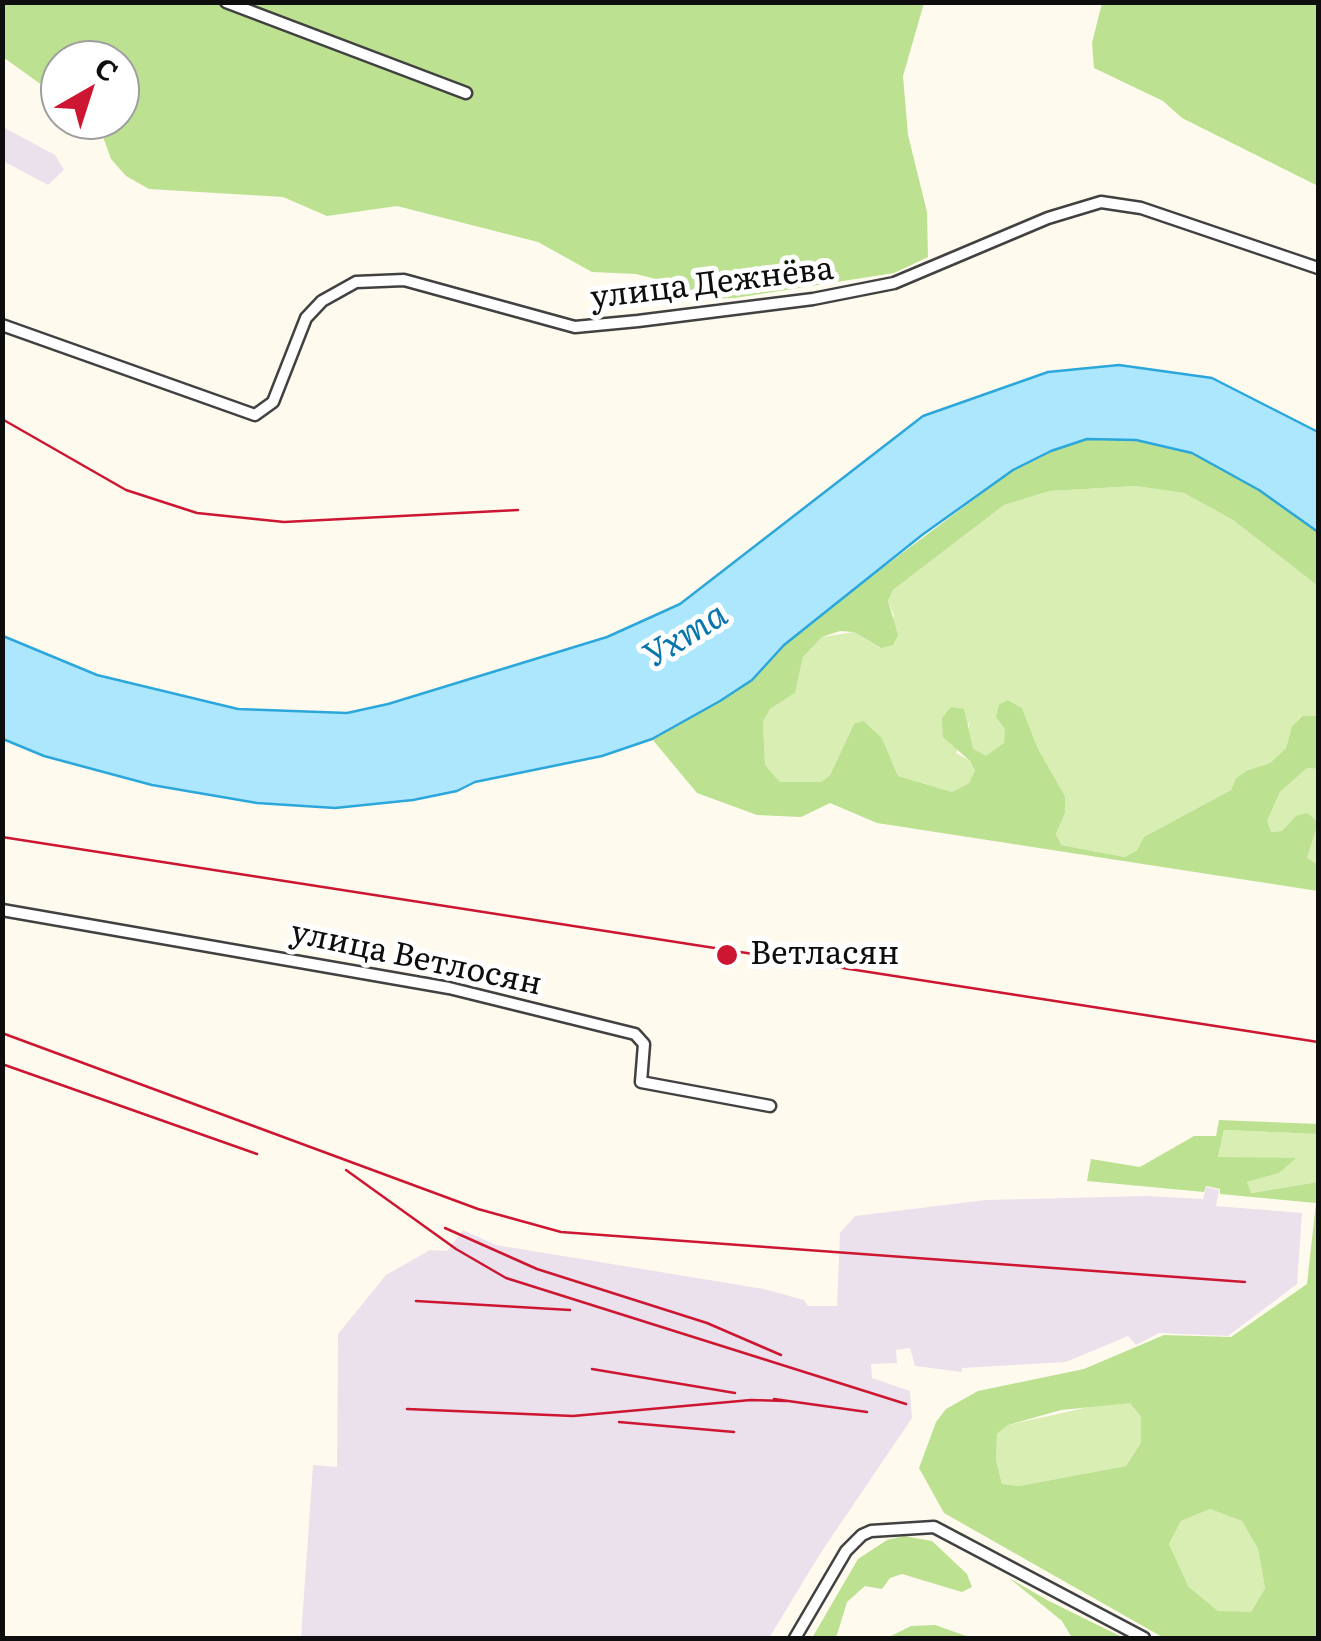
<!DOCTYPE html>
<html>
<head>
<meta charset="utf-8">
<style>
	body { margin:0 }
	#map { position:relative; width:1321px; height:1641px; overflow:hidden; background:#fffaee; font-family:Literata,serif }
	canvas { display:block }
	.frame { position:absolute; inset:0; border:5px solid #0e0e0e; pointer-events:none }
	.north { position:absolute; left:40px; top:40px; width:100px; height:100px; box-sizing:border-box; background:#fff; border:2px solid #9f9f9f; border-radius:50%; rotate:39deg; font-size:28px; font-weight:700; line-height:40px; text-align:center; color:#0e0e0e }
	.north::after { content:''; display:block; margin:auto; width:35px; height:45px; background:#cd1631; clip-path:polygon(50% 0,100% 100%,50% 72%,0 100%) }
</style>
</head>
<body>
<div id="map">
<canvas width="1321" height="1641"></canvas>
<div class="frame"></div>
<div class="north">С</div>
</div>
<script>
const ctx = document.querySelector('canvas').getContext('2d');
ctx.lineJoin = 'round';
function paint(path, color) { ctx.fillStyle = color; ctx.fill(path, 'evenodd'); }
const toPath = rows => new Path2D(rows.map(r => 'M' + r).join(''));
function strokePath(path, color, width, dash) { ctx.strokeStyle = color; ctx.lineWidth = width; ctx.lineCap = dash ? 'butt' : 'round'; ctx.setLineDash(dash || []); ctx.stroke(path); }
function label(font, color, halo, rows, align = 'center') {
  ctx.font = font + ' Literata,serif'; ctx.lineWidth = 10; ctx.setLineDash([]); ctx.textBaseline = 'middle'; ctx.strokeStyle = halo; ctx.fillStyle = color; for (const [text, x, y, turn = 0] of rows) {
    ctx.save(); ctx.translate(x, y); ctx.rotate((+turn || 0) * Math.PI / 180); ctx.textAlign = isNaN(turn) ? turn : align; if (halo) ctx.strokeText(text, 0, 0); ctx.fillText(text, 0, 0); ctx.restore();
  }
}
paint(toPath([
	[3,127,55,155,64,170,48,185,3,161],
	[1206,1187,1219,1190,1216,1206,1302,1213,1297,1284,1228,1336,1159,1333,1136,1345,1128,1336,1066,1362,962,1368,962,1372,915,1366,910,1348,896,1350,897,1363,871,1364,872,1378,910,1391,912,1418,820,1554,769,1638,301,1638,313,1465,337,1467,338,1334,386,1275,430,1250,447,1251,463,1230,496,1245,764,1289,804,1300,808,1306,837,1306,840,1233,855,1216,986,1200,1147,1196,1203,1199]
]), '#ebe1ed');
paint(toPath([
	[1136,486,1184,493,1233,520,1318,586,1318,716,1301,716,1292,726,1286,748,1270,763,1248,770,1236,778,1231,790,1144,837,1137,850,1125,857,1061,845,1056,834,1065,813,1065,796,1038,749,1022,708,1009,700,1004,743,997,752,985,757,973,750,967,736,970,720,956,753,970,761,975,772,969,783,952,792,898,776,882,738,854,724,830,775,821,782,780,782,765,765,763,722,770,709,795,693,803,657,822,637,854,632,880,648,894,616,888,601,893,590,1004,505,1050,491],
	[1307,768,1318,769,1318,865,1316,866,1307,858,1317,821,1296,816,1282,831,1270,832,1267,821,1280,792],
	[1224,1130,1318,1134,1318,1182,1250,1193,1247,1182,1279,1173,1295,1158,1218,1158],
	[1107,1403,1130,1403,1141,1417,1141,1444,1126,1466,1019,1486,1002,1484,996,1460,997,1434,1008,1425],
	[1210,1509,1242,1521,1258,1549,1265,1588,1251,1612,1241,1615,1218,1611,1187,1585,1169,1544,1181,1521]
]), '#d8eeb3');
paint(toPath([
	[3,3,924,3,903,76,908,135,927,212,928,257,894,273,735,298,702,299,674,294,656,279,636,274,592,272,538,242,397,206,327,216,283,197,149,189,126,176,111,159,102,134,100,120,120,120,120,60,60,60,60,91,39,83,3,57],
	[1102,3,1318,3,1318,186,1182,118,1163,101,1094,68,1092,43],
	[1087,439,1136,440,1192,453,1259,490,1318,532,1318,586,1233,520,1184,493,1136,486,1050,491,1004,505,893,590,888,601,898,635,893,645,881,648,854,632,840,631,822,637,803,657,795,693,770,709,763,722,765,765,780,782,821,782,830,775,854,724,863,721,882,738,898,776,952,792,969,783,975,771,970,761,943,737,942,718,951,707,964,709,973,749,986,756,1004,743,1005,729,996,717,999,705,1008,700,1022,708,1038,749,1065,796,1065,813,1056,834,1061,845,1125,857,1137,850,1144,837,1231,790,1236,778,1248,770,1270,763,1286,748,1292,726,1302,716,1318,716,1318,769,1307,768,1280,792,1267,821,1271,832,1282,831,1296,816,1307,813,1318,822,1307,858,1318,865,1318,891,877,823,830,803,801,817,757,815,697,793,652,739,752,680,784,645,857,587,1013,470,1051,451],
	[1219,1120,1318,1124,1318,1134,1224,1130,1218,1157,1296,1158,1279,1173,1247,1182,1251,1193,1318,1182,1318,1638,1164,1638,944,1513,919,1468,936,1422,946,1409,978,1391,1084,1369,1164,1335,1231,1337,1307,1284,1316,1203,1220,1194,1220,1189,1206,1186,1204,1192,1087,1181,1091,1159,1140,1167,1194,1136,1216,1136],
	[1130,1403,1141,1417,1141,1443,1126,1466,1019,1486,1002,1484,996,1460,997,1434,1008,1425,1061,1410],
	[1210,1509,1242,1521,1258,1549,1265,1588,1251,1612,1218,1611,1188,1586,1169,1544,1181,1521],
	[904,1536,932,1541,967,1574,972,1587,962,1592,902,1574,890,1578,882,1589,865,1586,847,1602,836,1638,812,1638,858,1559,887,1540],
	[1009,1578,1047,1600,1124,1638,1072,1638,1062,1621],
	[935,1625,972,1638,887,1638,911,1626]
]), '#bce191');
const water = toPath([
	[1119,365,1212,378,1318,432,1318,532,1259,490,1192,453,1136,440,1087,439,1051,451,1013,470,922,535,784,645,752,680,720,701,652,739,602,756,475,782,457,791,413,800,335,808,257,803,152,785,44,756,3,739,3,636,97,675,238,709,347,713,388,704,607,637,680,604,923,416,1048,372,1119,365]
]);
paint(water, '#ade7fd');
strokePath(water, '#2ba7dc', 2.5);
const minor = toPath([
	[226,2,466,93],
	[2,325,255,415,273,402,306,318,322,301,356,282,404,280,575,327,638,321,813,299,894,283,1048,218,1101,202,1141,208,1318,268],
	[2,910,449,988,635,1034,644,1044,641,1082,770,1106],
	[795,1638,846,1551,862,1535,871,1531,934,1527,1144,1638]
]);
strokePath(minor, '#414141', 15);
strokePath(minor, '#fff', 10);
strokePath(toPath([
	[2,419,126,490,197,513,284,522,518,510],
	[2,837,1318,1042],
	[2,1033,478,1209,561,1232,1245,1282],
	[2,1064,257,1154],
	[346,1170,456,1249,506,1278,906,1404],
	[445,1228,537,1269,707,1323,781,1355],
	[416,1301,570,1310],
	[592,1369,735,1393],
	[774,1399,867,1412],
	[407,1409,573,1416,751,1400,786,1401],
	[619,1422,734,1432]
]), '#cd1631', 2.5);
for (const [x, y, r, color] of [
	[727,955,12,"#cd1631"]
]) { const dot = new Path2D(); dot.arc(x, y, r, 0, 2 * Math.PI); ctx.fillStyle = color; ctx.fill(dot); strokePath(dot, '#fff', 4); }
label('32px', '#0e0e0e', '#fff', [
	["улица Дежнёва",712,284,-7],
	["улица Ветлосян",416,959,12]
]);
label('32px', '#0e0e0e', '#fff', [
	["Ветласян",750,955]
], 'left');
label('italic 35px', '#0976ae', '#fff', [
	["Ухта",686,636,-32]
]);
</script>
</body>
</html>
